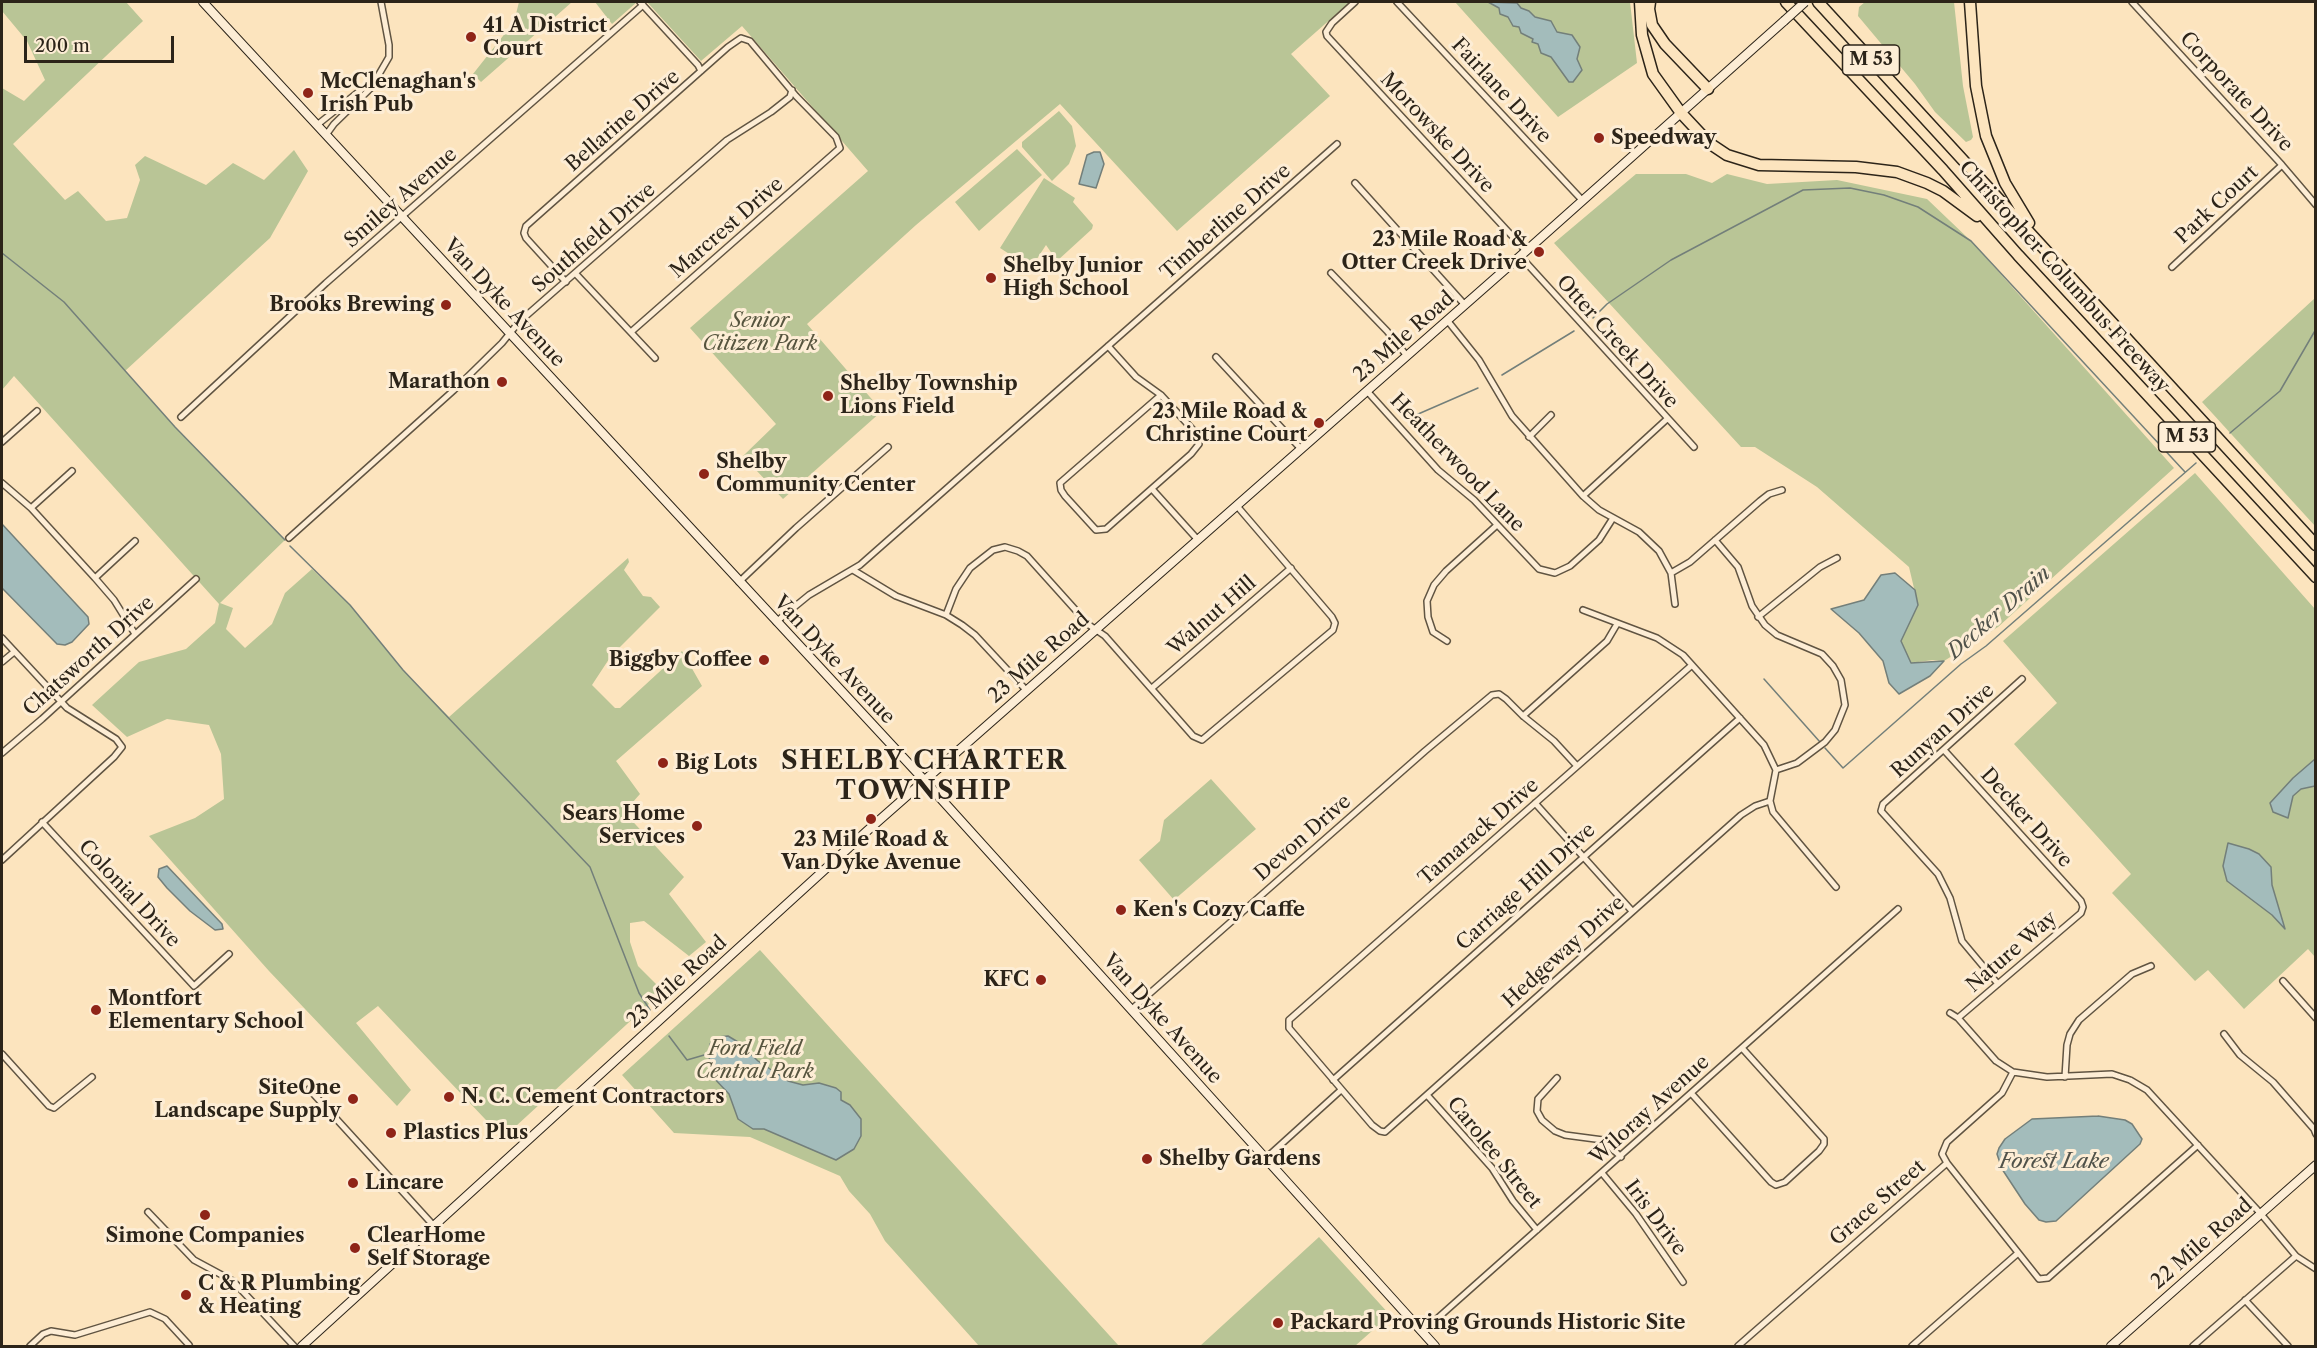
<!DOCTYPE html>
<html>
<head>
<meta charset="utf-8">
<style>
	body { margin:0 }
	#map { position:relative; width:2317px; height:1348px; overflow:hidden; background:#fce4be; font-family:"Libre Caslon Text",serif }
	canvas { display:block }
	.frame { position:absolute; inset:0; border:3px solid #2c2419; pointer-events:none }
	.scale { position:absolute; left:24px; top:36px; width:150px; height:27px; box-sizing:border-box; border:3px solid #2c2419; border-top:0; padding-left:8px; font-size:18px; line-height:21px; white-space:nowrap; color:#2c2419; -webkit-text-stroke:4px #fdedd5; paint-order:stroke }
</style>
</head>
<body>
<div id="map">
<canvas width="2317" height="1348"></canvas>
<div class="frame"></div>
<div class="scale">200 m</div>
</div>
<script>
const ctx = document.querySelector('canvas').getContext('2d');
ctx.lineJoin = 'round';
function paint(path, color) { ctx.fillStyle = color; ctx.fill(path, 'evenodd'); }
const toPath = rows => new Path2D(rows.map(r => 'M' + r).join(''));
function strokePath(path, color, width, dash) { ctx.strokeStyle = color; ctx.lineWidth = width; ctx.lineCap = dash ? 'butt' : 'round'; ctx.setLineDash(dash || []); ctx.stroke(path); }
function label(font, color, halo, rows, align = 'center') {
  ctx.font = font + ' "Libre Caslon Text",serif'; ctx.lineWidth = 6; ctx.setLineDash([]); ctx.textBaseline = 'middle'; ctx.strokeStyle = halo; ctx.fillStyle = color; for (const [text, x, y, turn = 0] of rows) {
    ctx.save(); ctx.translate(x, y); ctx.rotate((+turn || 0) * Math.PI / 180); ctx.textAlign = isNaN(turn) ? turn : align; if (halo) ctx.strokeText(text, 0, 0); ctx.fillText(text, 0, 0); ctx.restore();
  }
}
paint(toPath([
	[2,2,126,2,143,21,13,144,65,200,78,191,106,221,127,218,140,180,135,165,145,156,206,185,233,163,264,180,294,150,308,171,270,238,125,371,175,427,285,540,220,603,233,608,226,629,245,648,272,624,285,593,312,569,350,605,403,670,449,717,628,558,629,562,624,570,643,596,651,597,660,607,611,656,592,685,615,708,620,708,682,651,702,686,616,761,640,794,624,812,684,877,669,894,706,942,689,956,644,921,630,923,630,942,638,966,663,991,503,1138,378,1006,356,1023,411,1090,397,1106,269,971,149,836,195,818,224,799,221,754,209,725,167,719,127,737,92,705,139,662,186,649,215,623,219,604,14,376,2,390,2,88,24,101,45,80,27,41,2,11],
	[519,2,572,2,481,82,473,74,514,22],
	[595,2,637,2,612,24],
	[647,2,1350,2,1291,54,1330,96,1177,231,1060,104,916,225,807,324,882,411,783,499,743,456,776,424,690,328,868,171,742,26,701,61],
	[1455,2,1630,2,1637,63,1558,117],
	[1865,2,1954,2,1963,86,1973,137,1971,140,1966,142,1935,112,1915,84,1858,16,1859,7],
	[1059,111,1072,126,1076,146,1069,164,1052,181,1022,147,1022,142],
	[1017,149,1042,175,979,231,955,202],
	[1636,174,1686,174,1712,183,1727,174,1767,184,1837,180,1927,199,1971,241,2174,468,1998,627,1944,661,1933,660,1911,663,1901,641,1918,605,1909,567,1817,487,1755,447,1741,447,1554,243],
	[1044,178,1075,198,1073,202,1093,225,1092,229,1057,261,1046,245,1031,268,1000,248],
	[2315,298,2315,526,2202,402],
	[2195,473,2315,609,2315,957,2308,949,2244,1009,2208,970,2195,981,2112,893,2131,874,2014,744,2057,703,2003,641],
	[1211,779,1256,829,1174,900,1139,860,1160,841,1164,820],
	[760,950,888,1092,1119,1346,979,1346,885,1241,870,1214,849,1191,840,1176,750,1137,674,1133,622,1075],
	[1319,1237,1390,1315,1355,1346,1200,1346]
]), '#b9c596');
const water = toPath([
	[1488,2,1517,3,1521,8,1529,11,1535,17,1551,21,1557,32,1572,35,1580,47,1577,59,1582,70,1573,82,1569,82,1551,57,1541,53,1538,44,1532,42,1533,39,1521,33,1519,27,1513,26,1508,17,1500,14,1499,8,1488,2],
	[1094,152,1100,152,1104,164,1096,188,1079,184,1087,155,1094,152],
	[2,524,88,617,89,624,72,642,65,645,57,644,2,588,2,524],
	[1895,573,1915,590,1918,605,1901,641,1911,663,1944,661,1930,676,1899,694,1889,683,1883,661,1859,633,1831,609,1864,600,1881,575,1895,573],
	[2315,759,2315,786,2301,789,2293,796,2288,818,2273,812,2270,803,2293,778,2315,759],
	[2228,843,2249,849,2259,854,2271,867,2272,885,2285,929,2272,915,2227,881,2223,866,2228,843],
	[167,866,222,924,223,929,215,930,190,911,167,888,158,877,159,869,167,866],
	[728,1036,738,1042,758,1061,788,1081,803,1085,819,1083,836,1088,841,1092,841,1100,850,1105,861,1119,861,1136,854,1149,836,1160,764,1129,753,1129,738,1119,729,1094,712,1076,709,1067,710,1044,718,1037,728,1036],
	[2098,1116,2125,1120,2132,1124,2142,1139,2140,1144,2056,1221,2046,1222,2039,1220,2025,1204,2002,1169,1997,1154,1999,1148,2005,1139,2032,1119,2098,1116]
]);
paint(water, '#a3bcbb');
strokePath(water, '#737f7a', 1.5);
strokePath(toPath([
	[2,253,64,302,175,427,285,540],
	[1593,318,1607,304,1671,260,1803,190,1850,188,1884,195,1918,207,1971,241,2185,472],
	[1502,375,1574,331],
	[1409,418,1478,388],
	[2230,433,2280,391,2316,329],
	[290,546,350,605,403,670,590,867,639,993,650,1010],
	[1764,679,1820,742],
	[1825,748,1843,768,1961,664,1986,646,2196,463],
	[669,1036,687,1060,711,1053]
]), '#737f7a', 1.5);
const street = toPath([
	[640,2,698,65,701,71],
	[1355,2,1332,23,1326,32,1327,36,1526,251],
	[1397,2,1582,200],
	[2132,2,2282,165,2316,205],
	[317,125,377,77],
	[326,135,334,124,371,88,389,57,389,45,381,2],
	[1355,183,1465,305],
	[1520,256,1694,447],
	[2172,267,2282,165],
	[575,273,655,358],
	[1331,273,1387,331,1407,356],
	[566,282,526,238,524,233,526,226,728,47,741,38,750,41,796,96,836,137,840,148,631,332],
	[1447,320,1479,360,1512,416,1583,496,1599,510,1639,532,1659,551,1671,573,1675,604],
	[1108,346,1136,377,1161,395,1194,431,1199,444,1191,454,1106,529,1096,530,1065,496,1061,490,1060,483,1161,395],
	[1216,357,1301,449],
	[1367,391,1438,470,1474,500,1539,569,1555,573,1570,566,1599,540,1613,518],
	[181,417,326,283,643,5],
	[1529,437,1551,415],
	[2,442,37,411],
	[2,483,31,508,95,578,114,600,135,634],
	[1152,489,1198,540],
	[1583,496,1667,419],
	[31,508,72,471],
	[289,538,454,390,502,343,519,322,727,140,771,112,790,97,792,90],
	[1715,540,1738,567,1752,606,1765,625,1777,635,1822,654,1833,666,1841,680,1845,705,1835,730,1825,742,1797,763,1776,770],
	[853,570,896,596,946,615,962,625,975,635,1027,691],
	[1671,573,1690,562,1760,501,1769,494,1782,490],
	[95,578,135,541],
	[739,582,796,528,888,447],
	[1583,610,1657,638,1683,655,1764,745,1776,770,1770,801,1773,812,1836,887],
	[946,615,956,589,970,568,993,550,1005,547,1018,551,1027,556,1089,625,1105,636,1193,736,1202,740,1333,630,1335,623,1332,617,1237,506],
	[1758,617,1820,567,1837,558],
	[776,622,809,595,860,565,1337,144],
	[2,638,67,708,116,739,122,747,114,757,2,860],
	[1447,641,1433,632,1428,617,1427,601,1434,585,1446,571,1497,525],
	[2,662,14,652],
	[1692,665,1289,1020,1289,1028,1372,1125,1380,1131,1385,1132,1741,815,1755,806,1770,801],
	[1152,688,1291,568],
	[1523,716,1607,641,1617,624],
	[1944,750,2081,901,2083,907,2081,913,1958,1018],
	[2,753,42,719,196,579],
	[1535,803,1632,911],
	[42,822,194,986,229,954],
	[2283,981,2316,1018],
	[1998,984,1962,941,1950,898,1938,874,1881,811,1883,804,2022,679],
	[1132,1009,1425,751,1492,695,1499,694,1506,699,1523,716,1554,741,1577,766],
	[1950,1013,1958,1018,1996,1061,2013,1072,2047,1077,2112,1074,2130,1080,2147,1090,2261,1214,2296,1256,2316,1269],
	[2224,1034,2240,1055,2273,1082,2314,1129,2316,1134],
	[2,1054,49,1106,54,1108,92,1077],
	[2013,1072,2002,1093,1947,1142,1942,1154,1947,1163,2039,1279,2048,1278,2198,1145],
	[2065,1077,2067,1045,2070,1034,2079,1020,2132,974,2151,966],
	[1557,1078,1538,1099,1537,1111,1542,1120,1555,1131,1565,1135,1603,1140,1621,1157],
	[1333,1080,1740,718],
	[309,1089,434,1226],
	[1691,1093,1771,1182,1776,1185,1785,1182,1819,1151,1824,1144,1824,1139,1742,1048],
	[1427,1095,1492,1168,1513,1201,1537,1230],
	[1266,1158,1341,1090],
	[1602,1173,1636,1214,1683,1282],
	[148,1212,194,1260,233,1281,294,1346],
	[2245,1300,2288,1346],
	[1422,1332,1898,909],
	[30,1346,43,1334,51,1331,75,1335,150,1312,165,1319,189,1345],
	[1738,1346,1947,1163],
	[1912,1346,2017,1254],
	[2193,1346,2296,1256]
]);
const secondary = toPath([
	[203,2,924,780,1435,1346],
	[302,1346,867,831,1526,251,1784,21],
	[2111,1346,2316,1165]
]);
const highway = toPath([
	[1640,2,1642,35,1653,74,1681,113,1709,143,1727,155,1759,165,1856,167,1897,172,1927,183,1943,191,1977,216],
	[1650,2,1649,9,1652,25,1665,44,1708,89],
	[1786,2,1943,170,2018,255,2316,577],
	[1818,2,2316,545],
	[1970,2,1976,86,1986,136,2005,183,2029,223]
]);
strokePath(street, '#605442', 8);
strokePath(secondary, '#2c2419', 10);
strokePath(highway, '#2c2419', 13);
strokePath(street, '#fdedd5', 5);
strokePath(secondary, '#fdedd5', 8);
strokePath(highway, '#fce4be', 10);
const secondaryBridge = toPath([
	[1784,21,1805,2]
]);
strokePath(secondaryBridge, '#2c2419', 10, []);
strokePath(secondaryBridge, '#fdedd5', 8);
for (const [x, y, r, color] of [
	[471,37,6,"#8f2418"],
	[308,93,6,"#8f2418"],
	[1599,138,6,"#8f2418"],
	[1539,252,6,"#8f2418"],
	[991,278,6,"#8f2418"],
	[446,305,6,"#8f2418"],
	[502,382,6,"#8f2418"],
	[828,396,6,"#8f2418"],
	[1319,423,6,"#8f2418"],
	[704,474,6,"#8f2418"],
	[764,660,6,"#8f2418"],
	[663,763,6,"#8f2418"],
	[871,819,6,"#8f2418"],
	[697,826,6,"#8f2418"],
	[1121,910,6,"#8f2418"],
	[1041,980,6,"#8f2418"],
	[96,1010,6,"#8f2418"],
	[449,1097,6,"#8f2418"],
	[353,1099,6,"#8f2418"],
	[391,1133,6,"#8f2418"],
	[1147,1159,6,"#8f2418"],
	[353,1183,6,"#8f2418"],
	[205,1215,6,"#8f2418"],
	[355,1248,6,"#8f2418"],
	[186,1295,6,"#8f2418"],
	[1278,1323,6,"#8f2418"]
]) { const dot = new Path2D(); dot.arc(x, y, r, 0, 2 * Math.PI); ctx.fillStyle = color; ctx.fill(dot); strokePath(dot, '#fdedd5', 2); }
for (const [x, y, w] of [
	[1871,60,57],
	[2187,437,57]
]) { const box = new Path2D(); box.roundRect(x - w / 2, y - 15, w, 30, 4.5); ctx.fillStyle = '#fdedd5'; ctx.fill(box); strokePath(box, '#2c2419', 1.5); }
label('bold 18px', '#2c2419', null, [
	["M 53",1871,60],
	["M 53",2187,437]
]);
label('bold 20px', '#2c2419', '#fdedd5', [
	["41 A District",483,26],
	["Court",483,49],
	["McClenaghan's",320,82],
	["Irish Pub",320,105],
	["Speedway",1611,138],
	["23 Mile Road &",1527,240,"right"],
	["Otter Creek Drive",1527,263,"right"],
	["Shelby Junior",1003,266],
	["High School",1003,289],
	["Brooks Brewing",434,305,"right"],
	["Marathon",490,382,"right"],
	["Shelby Township",840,384],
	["Lions Field",840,407],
	["23 Mile Road &",1307,412,"right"],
	["Christine Court",1307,435,"right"],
	["Shelby",716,462],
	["Community Center",716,485],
	["Biggby Coffee",752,660,"right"],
	["Big Lots",675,763],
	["Sears Home",685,814,"right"],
	["Services",685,837,"right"],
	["23 Mile Road &",871,840,"center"],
	["Van Dyke Avenue",871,863,"center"],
	["Ken's Cozy Caffe",1133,910],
	["KFC",1029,980,"right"],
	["Montfort",108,999],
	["Elementary School",108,1022],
	["SiteOne",341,1088,"right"],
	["Landscape Supply",341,1111,"right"],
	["N. C. Cement Contractors",461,1097],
	["Plastics Plus",403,1133],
	["Shelby Gardens",1159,1159],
	["Lincare",365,1183],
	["Simone Companies",205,1236,"center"],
	["ClearHome",367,1236],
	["Self Storage",367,1259],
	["C & R Plumbing",198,1284],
	["& Heating",198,1307],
	["Packard Proving Grounds Historic Site",1290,1323]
], 'left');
label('20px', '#2c2419', '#fdedd5', [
	["Fairlane Drive",1501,91,47],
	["Corporate Drive",2236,92,47],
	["Bellarine Drive",623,121,-41],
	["Morowske Drive",1437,133,47],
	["Smiley Avenue",401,198,-41],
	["Park Court",2217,205,-43],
	["Timberline Drive",1226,222,-41],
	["Marcrest Drive",727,228,-41],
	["Southfield Drive",594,238,-41],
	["Christopher Columbus Freeway",2064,277,48],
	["Van Dyke Avenue",504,303,47],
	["23 Mile Road",1404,337,-41],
	["Otter Creek Drive",1617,342,48],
	["Heatherwood Lane",1457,463,46],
	["Walnut Hill",1212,616,-41],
	["Chatsworth Drive",89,656,-42],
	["23 Mile Road",1039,658,-41],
	["Van Dyke Avenue",834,660,47],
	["Runyan Drive",1943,731,-42],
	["Decker Drive",2026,818,48],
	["Tamarack Drive",1479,832,-41],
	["Devon Drive",1303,838,-41],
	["Carriage Hill Drive",1526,887,-42],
	["Colonial Drive",129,894,47],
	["Hedgeway Drive",1564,952,-42],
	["Nature Way",2012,952,-41],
	["23 Mile Road",677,982,-42],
	["Van Dyke Avenue",1162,1019,48],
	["Wiloray Avenue",1650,1110,-42],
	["Carolee Street",1494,1153,51],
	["Grace Street",1878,1203,-41],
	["Iris Drive",1655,1218,53],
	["22 Mile Road",2202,1244,-41]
]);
label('italic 20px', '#56543e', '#fdedd5', [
	["Senior",760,321],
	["Citizen Park",760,344],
	["Ford Field",755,1049],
	["Central Park",755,1072]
]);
label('italic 21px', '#50524a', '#fdedd5', [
	["Decker Drain",1999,613,-41],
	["Forest Lake",2054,1162]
]);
ctx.letterSpacing = '1.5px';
label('bold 26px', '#2c2419', '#fdedd5', [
	["SHELBY CHARTER",924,761],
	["TOWNSHIP",924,791]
]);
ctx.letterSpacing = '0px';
</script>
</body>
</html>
